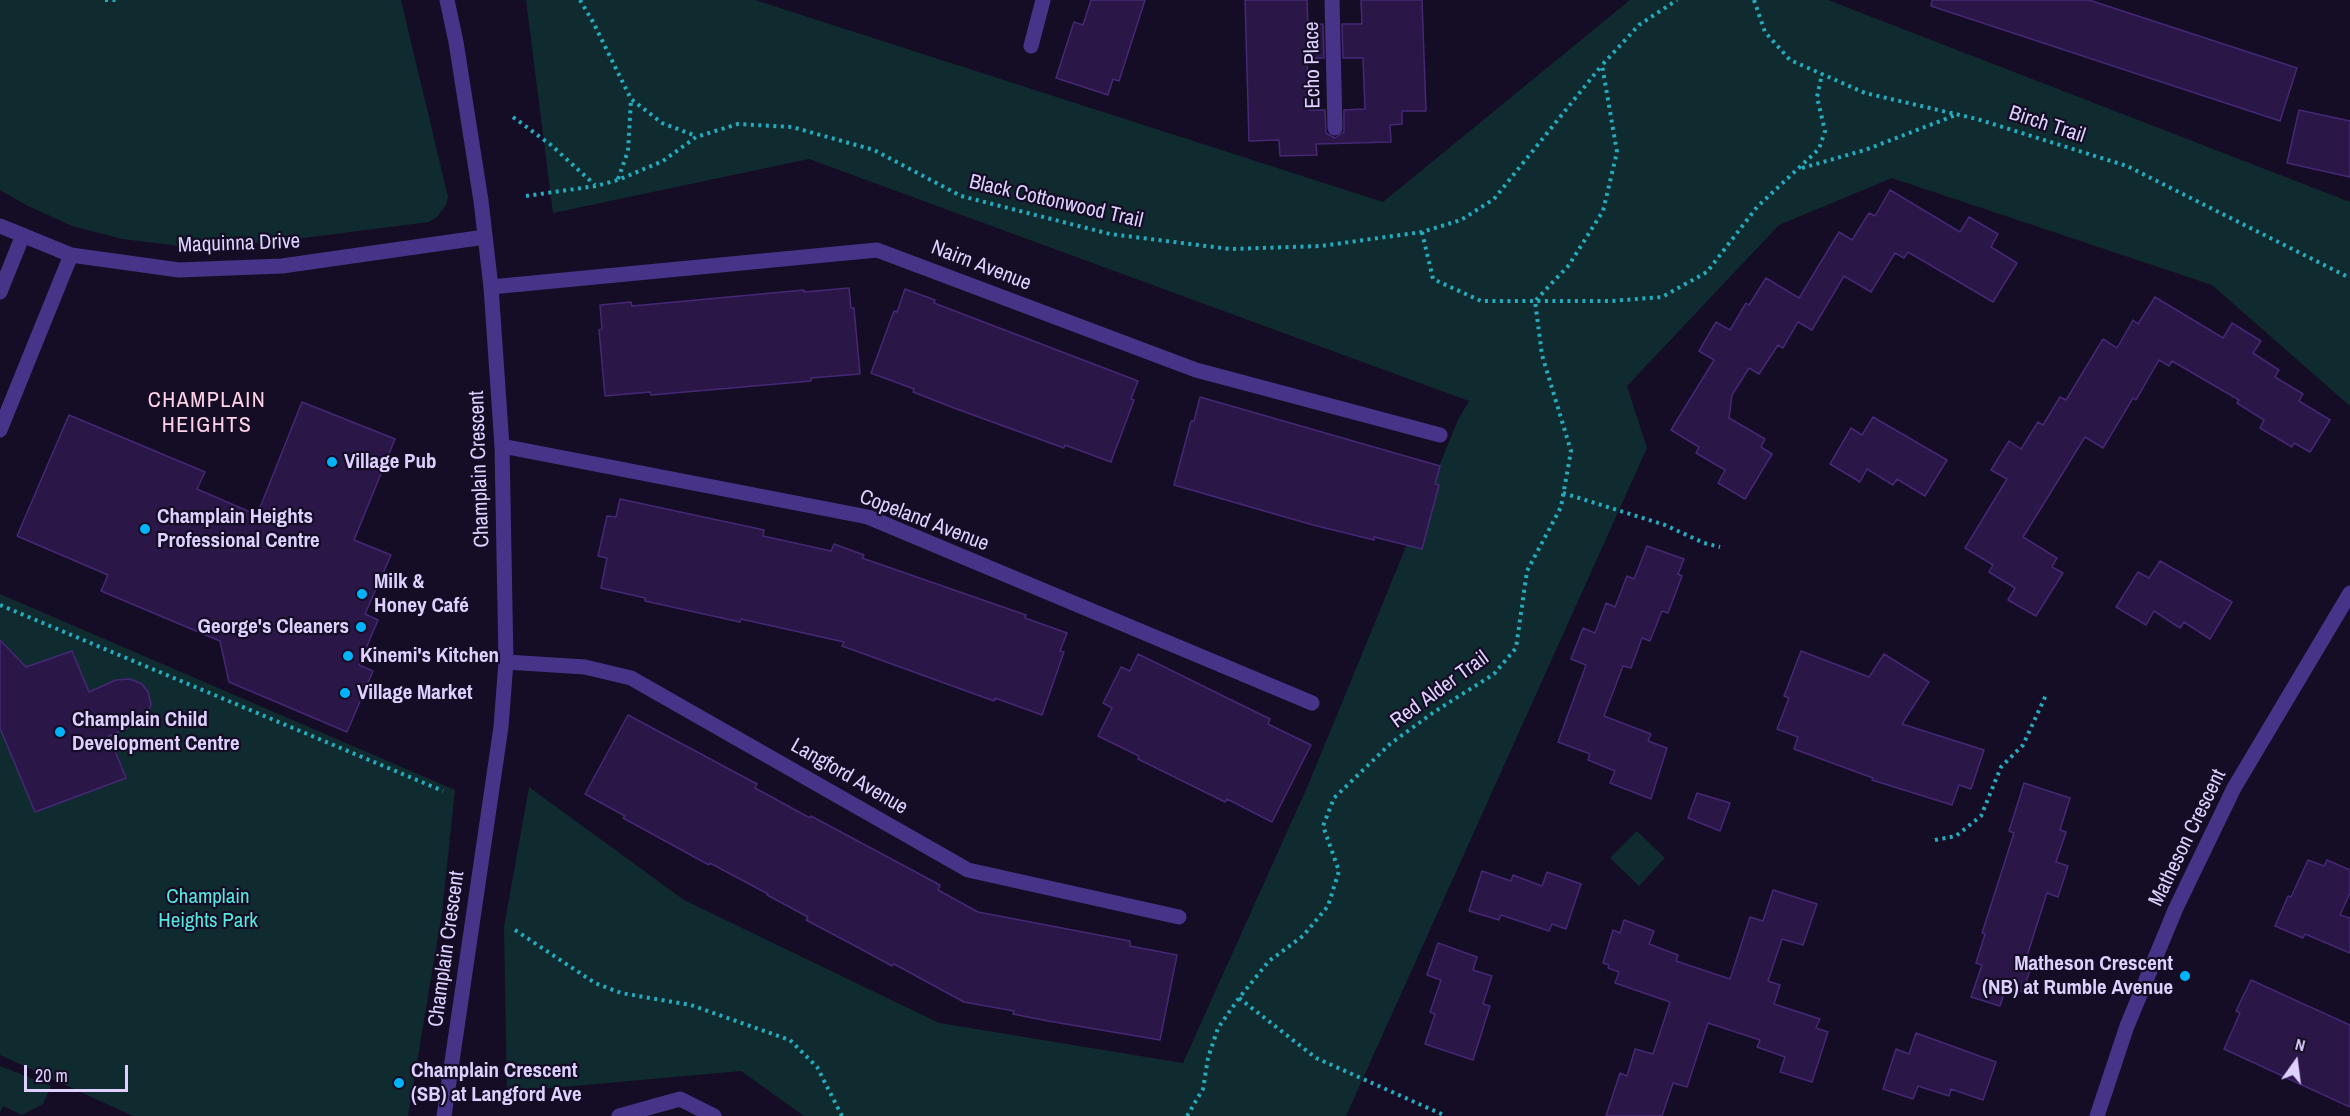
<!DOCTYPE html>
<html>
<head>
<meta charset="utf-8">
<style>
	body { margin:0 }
	#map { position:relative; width:2350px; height:1116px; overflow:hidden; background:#150d25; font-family:"Archivo Narrow",sans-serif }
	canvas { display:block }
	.north { position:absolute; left:2266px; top:1032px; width:60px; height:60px; -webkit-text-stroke:4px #150d25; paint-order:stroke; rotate:14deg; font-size:16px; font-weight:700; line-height:24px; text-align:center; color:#ded1ff }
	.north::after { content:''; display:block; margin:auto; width:21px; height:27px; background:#ded1ff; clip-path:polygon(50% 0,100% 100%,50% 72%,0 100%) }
	.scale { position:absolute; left:24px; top:1065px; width:104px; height:27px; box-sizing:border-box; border:3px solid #ded1ff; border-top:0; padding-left:8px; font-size:18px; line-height:21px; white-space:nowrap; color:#ded1ff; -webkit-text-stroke:4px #150d25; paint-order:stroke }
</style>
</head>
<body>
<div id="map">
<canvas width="2350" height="1116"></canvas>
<div class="north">N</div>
<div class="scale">20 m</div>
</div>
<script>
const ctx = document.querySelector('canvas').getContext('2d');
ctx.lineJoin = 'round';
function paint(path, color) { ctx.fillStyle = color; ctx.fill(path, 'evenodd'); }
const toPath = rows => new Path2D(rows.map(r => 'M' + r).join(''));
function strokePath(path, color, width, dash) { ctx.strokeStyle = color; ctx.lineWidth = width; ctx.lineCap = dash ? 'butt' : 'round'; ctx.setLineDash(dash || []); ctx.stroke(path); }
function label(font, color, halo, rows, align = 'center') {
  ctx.font = font + ' "Archivo Narrow",sans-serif'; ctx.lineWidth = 4.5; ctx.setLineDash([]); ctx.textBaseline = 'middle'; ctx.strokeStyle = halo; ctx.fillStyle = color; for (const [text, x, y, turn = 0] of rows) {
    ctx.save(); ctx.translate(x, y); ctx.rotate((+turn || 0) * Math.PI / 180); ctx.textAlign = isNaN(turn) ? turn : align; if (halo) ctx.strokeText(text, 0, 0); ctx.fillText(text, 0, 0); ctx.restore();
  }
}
paint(toPath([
	[0,0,401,0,448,197,446,205,437,217,429,222,272,242,187,247,122,239,72,226,28,206,0,190],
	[526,0,755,0,1383,202,1630,0,1828,0,2350,202,2350,406,2212,285,1892,178,1779,225,1627,386,1647,448,1346,1116,804,1116,741,1071,507,1092,504,927,529,787,684,900,939,1023,1183,1063,1309,783,1458,420,1469,401,809,159,553,213],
	[0,594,455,790,442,913,408,1116,133,1116,0,1055],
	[1637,831,1665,858,1639,886,1610,858],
	[0,1066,51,1086,43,1104,22,1115,3,1106,0,1113]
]), '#0f2b2f');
const building = toPath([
	[1091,0,1145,0,1119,81,1113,79,1108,95,1056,78,1074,22,1083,25,1091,0],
	[1245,0,1307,0,1308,25,1323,24,1324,58,1307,58,1309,110,1325,110,1326,133,1335,138,1344,132,1344,110,1365,109,1363,58,1343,58,1342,24,1362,24,1361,0,1422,0,1426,111,1402,111,1402,124,1390,125,1391,142,1316,144,1317,155,1280,156,1279,140,1249,141,1245,0],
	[1932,0,2089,0,2297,68,2280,121,1931,6,1932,0],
	[2299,110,2350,121,2350,177,2287,163,2299,110],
	[1890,190,1960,232,1969,217,1998,234,1991,247,2017,263,1993,302,1908,252,1904,258,1895,253,1871,292,1844,276,1812,330,1798,322,1783,348,1778,345,1759,374,1749,368,1732,395,1729,418,1765,439,1761,447,1772,454,1745,499,1718,483,1725,470,1696,453,1699,447,1671,430,1714,360,1699,351,1716,322,1730,330,1746,303,1749,305,1766,278,1799,298,1839,232,1852,240,1869,213,1875,216,1890,190],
	[849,288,851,308,854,308,860,374,811,378,811,381,651,395,650,392,605,396,599,330,602,329,600,305,631,302,632,306,804,290,804,292,849,288],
	[905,289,935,300,934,303,1138,381,1131,399,1134,400,1111,462,1065,445,1064,448,954,408,913,392,914,389,871,373,894,311,897,312,905,289],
	[2155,297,2223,338,2232,323,2261,341,2253,353,2279,370,2275,377,2303,394,2299,401,2330,420,2310,452,2294,443,2292,447,2260,428,2264,420,2237,403,2239,400,2172,361,2169,366,2159,360,2136,400,2133,398,2103,448,2085,437,2023,537,2057,558,2052,567,2063,573,2036,616,2008,600,2015,588,1989,572,1993,565,1965,548,2007,479,1991,470,2009,441,2021,449,2038,422,2043,425,2060,397,2066,400,2103,339,2117,348,2133,320,2138,324,2155,297],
	[1200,397,1440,466,1435,484,1439,485,1422,549,1374,537,1374,540,1313,525,1174,485,1191,421,1194,421,1200,397],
	[302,402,395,439,354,540,391,555,365,614,378,620,359,665,373,671,347,732,229,682,220,641,101,591,108,575,17,536,69,415,205,472,197,489,257,515,302,402],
	[1873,417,1947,460,1925,496,1897,479,1893,485,1867,469,1860,482,1830,464,1851,428,1862,435,1873,417],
	[620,499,764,530,763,536,831,551,834,544,864,555,862,558,1026,615,1025,618,1067,633,1060,651,1064,652,1042,715,995,698,994,701,842,646,844,642,741,619,740,622,645,601,645,598,601,588,607,558,598,556,607,516,616,517,620,499],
	[1647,546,1684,559,1678,574,1682,576,1668,613,1662,611,1650,641,1642,638,1631,668,1623,666,1604,716,1651,734,1648,741,1667,748,1651,799,1610,783,1615,771,1588,760,1590,754,1558,742,1586,665,1571,659,1583,628,1595,633,1606,603,1615,607,1627,576,1634,579,1647,546],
	[2160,561,2232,602,2210,639,2184,622,2180,628,2154,611,2146,625,2116,607,2138,572,2149,578,2160,561],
	[0,640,26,667,72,651,89,692,116,680,130,679,142,684,148,692,151,704,147,719,109,736,126,778,35,812,0,728,0,640],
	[1801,651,1869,677,1884,654,1929,682,1902,724,1984,750,1971,789,1959,785,1952,805,1872,780,1873,778,1794,749,1798,737,1777,729,1789,698,1784,696,1801,651],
	[1138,654,1270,719,1268,724,1311,745,1272,822,1227,799,1225,802,1138,759,1139,756,1098,736,1112,708,1103,703,1121,667,1130,671,1138,654],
	[628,715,757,784,755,788,810,818,811,816,940,885,938,890,978,912,1130,941,1130,946,1177,955,1160,1040,1048,1021,1013,1014,1014,1011,964,1002,894,964,892,966,861,949,806,920,808,917,767,895,768,894,710,863,709,865,623,818,625,816,585,794,628,715],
	[2024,783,2070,798,2060,830,2066,832,2056,862,2068,866,2058,897,2047,893,2026,959,2033,961,2023,992,2006,987,2000,1006,1971,997,1982,965,1976,963,1985,934,1982,933,2014,833,2009,831,2024,783],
	[1697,793,1730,803,1720,831,1688,818,1697,793],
	[2308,860,2324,866,2327,860,2350,870,2350,893,2340,915,2350,918,2350,953,2305,934,2303,938,2275,926,2288,896,2291,897,2308,860],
	[1482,871,1511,881,1513,875,1542,886,1547,872,1581,884,1566,929,1552,924,1549,931,1501,915,1499,920,1469,911,1482,871],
	[1773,890,1817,904,1803,945,1782,939,1768,981,1780,985,1774,1004,1820,1019,1816,1028,1828,1032,1812,1082,1780,1072,1785,1057,1757,1047,1760,1040,1708,1023,1687,1087,1673,1083,1662,1116,1606,1116,1620,1073,1627,1076,1635,1049,1653,1054,1670,1002,1615,983,1619,972,1608,968,1609,965,1603,963,1613,930,1620,933,1624,920,1654,931,1649,944,1678,955,1676,961,1730,979,1750,917,1763,921,1773,890],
	[1438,943,1477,957,1473,970,1492,976,1483,1004,1490,1006,1473,1060,1425,1044,1435,1014,1430,1012,1441,980,1427,975,1438,943],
	[2251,980,2350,1025,2350,1107,2224,1049,2240,1013,2236,1011,2251,980],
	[1916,1033,1996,1062,1983,1100,1951,1089,1949,1096,1918,1086,1913,1099,1883,1089,1896,1049,1909,1054,1916,1033]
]);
paint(building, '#2a1747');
strokePath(building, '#452875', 1.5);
strokePath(toPath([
	[105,0,120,0],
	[580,0,593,22,631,99,662,123,696,136],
	[1754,0,1765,32,1790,60,1865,93,1977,119,2127,166,2350,278],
	[513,117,551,145,595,185],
	[1802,168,1865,150,1956,115],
	[618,179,628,151,631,99],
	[526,196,596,186,618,180,663,161,696,137,738,124,792,127,874,150,961,196,1110,234,1230,249,1321,246,1422,232,1461,220,1494,199,1602,65],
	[1422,232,1433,279,1481,301,1611,301,1662,297,1707,272,1757,207,1819,149,1825,131,1817,97,1822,74],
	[1563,493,1665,525,1704,543,1720,547],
	[0,605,443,791],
	[1935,840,1956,836,1981,816,2001,767,2023,745,2046,695],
	[515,930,595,983,621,993,691,1005,790,1040,817,1067,842,1116],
	[1239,998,1316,1058,1446,1116],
	[1187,1116,1203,1089,1208,1058,1218,1028,1239,998,1269,961,1303,936,1328,906,1339,871,1323,826,1334,798,1390,744,1434,712,1494,674,1516,648,1527,571,1561,507,1571,451,1542,355,1535,301,1569,265,1603,211,1617,152,1602,65,1639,25,1677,0]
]), '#25abbe', 4, [3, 4.5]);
strokePath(toPath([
	[1332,0,1335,128],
	[1031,46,1043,0],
	[491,287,877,250,1196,370,1440,435],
	[502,446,868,517,1312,703],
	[506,662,585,667,631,678,968,870,1179,917],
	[619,1116,680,1099,714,1116]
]), '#473488', 15);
strokePath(toPath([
	[0,226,71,255,179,270,282,266,485,237],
	[0,292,23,235],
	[0,430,71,255],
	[2097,1116,2127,1026,2176,908,2234,788,2350,593]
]), '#473488', 15);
strokePath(toPath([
	[444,1116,501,727,506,662,502,446,491,287,481,201,456,42,447,0]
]), '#473488', 15);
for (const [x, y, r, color] of [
	[332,462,6,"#00b4fc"],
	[145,529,6,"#00b4fc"],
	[362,594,6,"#00b4fc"],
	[361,627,6,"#00b4fc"],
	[348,656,6,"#00b4fc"],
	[345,693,6,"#00b4fc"],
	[60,732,6,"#00b4fc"],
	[2185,976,6,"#00b4fc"],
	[399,1083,6,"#00b4fc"]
]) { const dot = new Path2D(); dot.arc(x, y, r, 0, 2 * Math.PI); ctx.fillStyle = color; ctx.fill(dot); strokePath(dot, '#150d25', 2); }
label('21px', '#ded1ff', '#150d25', [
	["Echo Place",1313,65,-91],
	["Birch Trail",2047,125,18],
	["Black Cottonwood Trail",1056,202,13],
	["Maquinna Drive",239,244,-2],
	["Nairn Avenue",981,266,21],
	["Champlain Crescent",480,469,-92],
	["Copeland Avenue",924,521,21],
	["Red Alder Trail",1440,690,-36],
	["Langford Avenue",849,777,30],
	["Matheson Crescent",2188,838,-64],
	["Champlain Crescent",447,949,-82]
]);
label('bold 21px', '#ded1ff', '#150d25', [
	["Village Pub",344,462],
	["Champlain Heights",157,517],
	["Professional Centre",157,541],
	["Milk &",374,582],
	["Honey Café",374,606],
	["George's Cleaners",349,627,"right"],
	["Kinemi's Kitchen",360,656],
	["Village Market",357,693],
	["Champlain Child",72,720],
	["Development Centre",72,744],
	["Matheson Crescent",2173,964,"right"],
	["(NB) at Rumble Avenue",2173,988,"right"],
	["Champlain Crescent",411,1071],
	["(SB) at Langford Ave",411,1095]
], 'left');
label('21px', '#54e8de', '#150d25', [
	["Champlain",208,897],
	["Heights Park",208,921]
]);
ctx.letterSpacing = '1.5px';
label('22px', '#ffd3e7', '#150d25', [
	["CHAMPLAIN",207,401],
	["HEIGHTS",207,426]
]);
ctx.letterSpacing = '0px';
</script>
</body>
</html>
